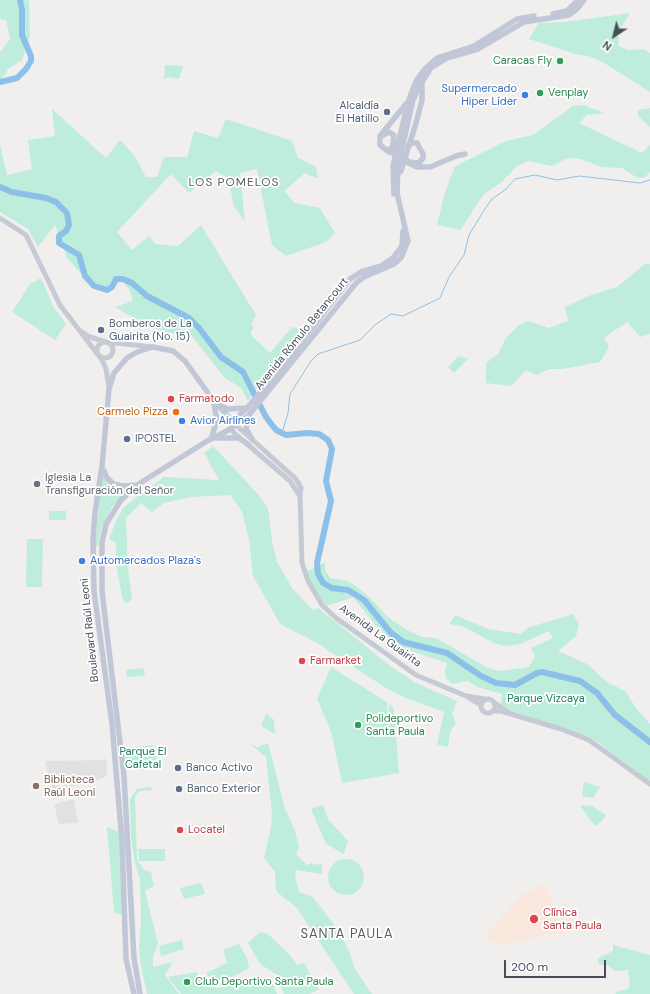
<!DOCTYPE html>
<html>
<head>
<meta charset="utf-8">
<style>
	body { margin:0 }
	#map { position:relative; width:650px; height:994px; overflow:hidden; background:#f1efee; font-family:"DM Sans",sans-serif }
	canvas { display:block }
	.north { position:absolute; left:594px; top:16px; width:40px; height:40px; -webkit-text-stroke:3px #fff; paint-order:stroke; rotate:215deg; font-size:11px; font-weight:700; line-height:16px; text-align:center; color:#474d5b }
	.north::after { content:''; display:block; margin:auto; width:14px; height:18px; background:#474d5b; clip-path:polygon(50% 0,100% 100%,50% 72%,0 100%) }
	.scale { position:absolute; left:504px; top:960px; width:102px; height:18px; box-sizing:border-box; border:2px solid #474d5b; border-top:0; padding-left:5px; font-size:12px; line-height:14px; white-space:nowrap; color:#474d5b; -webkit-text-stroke:3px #fff; paint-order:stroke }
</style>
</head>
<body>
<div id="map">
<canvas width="650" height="994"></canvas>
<div class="north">N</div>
<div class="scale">200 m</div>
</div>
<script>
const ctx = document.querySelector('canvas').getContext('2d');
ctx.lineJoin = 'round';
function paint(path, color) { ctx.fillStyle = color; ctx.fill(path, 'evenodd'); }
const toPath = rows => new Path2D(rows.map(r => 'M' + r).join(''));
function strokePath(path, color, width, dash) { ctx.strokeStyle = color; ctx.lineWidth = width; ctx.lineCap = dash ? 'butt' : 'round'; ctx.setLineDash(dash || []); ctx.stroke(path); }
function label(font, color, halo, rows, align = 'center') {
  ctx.font = font + ' "DM Sans",sans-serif'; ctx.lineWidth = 3.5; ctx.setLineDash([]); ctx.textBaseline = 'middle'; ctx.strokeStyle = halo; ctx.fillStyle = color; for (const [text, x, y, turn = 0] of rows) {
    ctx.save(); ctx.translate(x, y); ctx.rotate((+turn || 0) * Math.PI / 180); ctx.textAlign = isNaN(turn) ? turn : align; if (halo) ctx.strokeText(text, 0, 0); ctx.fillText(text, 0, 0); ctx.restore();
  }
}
paint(toPath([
	[106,760,107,774,104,778,53,792,45,761],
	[74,799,78,823,59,824,54,804]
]), '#e2e0e0');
paint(toPath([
	[544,884,554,903,576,925,569,933,546,935,501,946,486,939,488,932,521,895]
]), '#fae8df');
paint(toPath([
	[0,0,29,0,30,36,22,60,8,69,0,83,0,52,10,39,6,20,0,19],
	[630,13,618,33,619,46,628,50,644,49,650,53,650,92,604,63,588,56,575,54,529,39,539,23,565,22],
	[165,65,183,66,179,79,170,77,164,79],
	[584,105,604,113,587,115,579,123,642,153,650,145,650,172,644,178,636,177,622,168,601,167,581,159,568,158,551,166,529,161,517,166,502,182,484,194,460,230,437,225,445,192,455,166,506,141,533,135,573,106],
	[650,108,650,127,638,116,638,110],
	[52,109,106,158,120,140,134,155,146,177,157,177,164,157,187,157,194,131,218,138,226,119,292,141,298,158,316,167,318,179,305,173,284,191,295,203,320,208,335,233,326,242,286,256,272,245,257,169,240,173,245,222,233,204,229,179,216,171,189,193,171,174,117,232,132,250,149,236,155,244,178,246,201,225,256,315,251,325,254,327,251,332,251,335,270,353,292,327,303,329,248,401,241,388,224,377,191,335,157,332,115,307,133,301,129,289,122,281,100,289,90,284,67,258,55,225,38,247,28,229,0,212,0,145,7,175,32,169,28,140,55,136],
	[645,264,650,264,650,334,640,337,627,322,604,338,609,347,600,362,563,369,549,369,537,375,526,370,511,386,486,383,486,363,498,354,506,338,519,325,528,321,549,328,568,321,565,307,591,295,617,287],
	[41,278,54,308,66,324,55,340,12,312,30,284],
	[459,356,468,359,454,373,448,367],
	[213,446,257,493,268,508,272,541,277,562,292,588,313,610,318,608,393,668,416,683,457,701,452,714,456,723,450,732,448,747,437,745,444,712,406,698,386,688,317,643,280,624,253,576,249,539,242,511,230,495,191,497,164,503,152,512,141,503,126,518,128,567,132,599,126,604,122,597,116,564,116,543,109,539,116,521,123,508,139,495,164,477,219,480,204,453],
	[102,476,119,488,129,488,112,507,102,526,98,546,95,546],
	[49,511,66,511,66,520,49,520],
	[27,539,43,539,42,587,26,587],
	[325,562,325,570,330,578,348,581,357,587,371,599,389,618,407,630,422,637,436,638,488,668,500,671,529,667,535,657,531,648,553,638,549,631,520,644,504,646,492,642,462,626,449,624,455,615,488,629,521,634,527,628,573,614,579,624,576,636,558,651,587,664,607,682,625,691,636,708,650,724,650,782,599,743,588,737,509,710,501,704,502,694,477,687,468,681,452,684,446,678,445,671,447,663,399,647,377,627,353,597,327,606,313,589,304,573],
	[331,667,387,702,389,736,389,703,394,710,399,773,342,783,331,731,317,699],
	[144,668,145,676,127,677,126,670],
	[266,713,274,720,275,734,261,726],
	[268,743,285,809,295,831,299,847,296,854,307,865,312,863,317,865,322,863,322,874,296,870,295,875,299,892,312,896,339,931,349,951,355,969,372,994,354,994,297,908,276,891,275,872,264,858,271,827,272,814,266,757,250,744,257,747],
	[153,745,156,759,153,766,142,770,131,768,127,764,125,748],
	[584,782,600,787,593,798,582,796],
	[150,787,153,790,139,791,135,797,137,859,144,870,151,872,154,886,145,891,158,943,153,957,153,967,173,962,165,975,179,994,147,994,141,966,139,948,141,920,140,879,134,859,131,835,130,799,137,789],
	[323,805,328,819,348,841,344,854,326,844,311,809],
	[583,805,592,806,606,815,602,821,595,826,580,806],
	[107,827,120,832,124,916,114,912],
	[138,849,165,849,165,861,139,861],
	'328 877a18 18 0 1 1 36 0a18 18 0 1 1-36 0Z',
	[201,883,205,894,184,899,180,888],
	[260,932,268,934,289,954,297,965,304,963,319,990,308,994,284,994,277,975,260,964,248,943],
	[182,940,184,949,161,956,159,946],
	[239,944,247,958,249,968,237,975,217,981,211,979,206,973,227,963,223,950],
	[613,945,650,955,650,994,615,994,618,991,628,989,630,985,628,971,631,970,616,971,607,965,600,965,597,959,613,951],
	[196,972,206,985,218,988,267,979,273,984,277,994,181,994,168,977]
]), '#beeddb');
strokePath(toPath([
	[282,433,288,413,290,394,311,361,318,354,360,340,375,325,391,314,403,316,440,298,449,277,464,255,469,235,483,212,492,199,505,190,515,179,535,175,557,180,579,176,640,183,650,180]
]), '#8cc0e9', 1);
strokePath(toPath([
	[0,82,17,78,26,69,31,61,31,56,22,35,22,10,20,0],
	[0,187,12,192,46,198,56,202,67,213,69,225,66,231,59,236,59,243,79,255,85,276,94,286,107,290,112,287,116,279,123,279,132,283,147,296,189,318,199,328,221,357,243,372,266,417,276,430,286,435,307,433,319,434,328,440,332,449,326,481,331,501,317,563,318,574,323,583,332,588,348,590,364,600,390,632,403,642,447,653,481,676,496,683,515,685,537,673,542,672,580,681,597,693,615,715,650,742]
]), '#8cc0e9', 6);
strokePath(toPath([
	[0,218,26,235,60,305,102,360,106,369,109,388],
	[82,332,90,337,106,342,153,347],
	'97 350a8 8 0 1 1 16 0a8 8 0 1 1-16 0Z',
	[232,424,231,428,234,433,241,439],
	[236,425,295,478,299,484,301,488,300,496,302,563,308,581,322,605,336,618,416,675,466,696,481,705],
	[247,444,290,481,300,496],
	[467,696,485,699],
	'481 706a7 7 0 1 1 14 0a7 7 0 1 1-14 0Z',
	[495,703,511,714],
	[494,711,501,711,561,729,589,740,650,784]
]), '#c5cad5', 5);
strokePath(toPath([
	[553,14,567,11,578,0],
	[383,135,389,132,394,135,392,153],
	[408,146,412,143,417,143,423,154,423,158,420,162,416,163,411,162],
	[389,152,380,145,380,136,406,104],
	[406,162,417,167,430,167,456,156,465,154],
	[396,176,401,171,416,123,422,100,422,82],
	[394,194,393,166,408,102,416,81,425,69,437,58,474,46,517,19,534,16],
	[217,404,228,409,247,408],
	[248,416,246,429,252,439],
	[232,422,247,408,273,378,350,279,361,272,381,266,393,258,402,246,403,231],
	[217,438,239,438,249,445],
	[211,439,217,420,214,404],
	[103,469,107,478,114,484,123,486,137,485],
	[134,994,126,959,122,841,112,724,94,591,93,540,95,513,102,466,109,389,114,373,127,358,137,352,153,347,173,351,185,361,213,400,236,425],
	[140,994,134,958,124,776,102,591,102,543,106,524,121,500,137,485,207,441,227,431,248,416,357,282,364,277,394,264,401,258,408,241,397,193,398,166,413,100,420,85,431,68,447,58,478,49,524,22,569,15,577,9,584,0]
]), '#c1c7d7', 5.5);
strokePath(toPath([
	[390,149,407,160]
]), '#c1c7d7', 5.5);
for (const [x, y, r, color] of [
	[560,61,4,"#2e9e5b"],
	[540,93,4,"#2e9e5b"],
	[525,95,4,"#3f7fe0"],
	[387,112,4,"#5c6f8a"],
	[101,330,4,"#5c6f8a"],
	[171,399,4,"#e0444e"],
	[176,412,4,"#e8710a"],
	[182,421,4,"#3f7fe0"],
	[127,439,4,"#5c6f8a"],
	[37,484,4,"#6b7280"],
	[82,561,4,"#3f7fe0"],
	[302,661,4,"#e0444e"],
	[358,725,4,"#2e9e5b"],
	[178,768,4,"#5c6f8a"],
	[36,786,4,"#8d6e63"],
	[179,789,4,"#5c6f8a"],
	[180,830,4,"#e0444e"],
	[534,919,5,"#e0444e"],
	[187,982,4,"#2e9e5b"]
]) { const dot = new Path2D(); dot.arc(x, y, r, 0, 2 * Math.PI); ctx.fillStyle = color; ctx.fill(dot); strokePath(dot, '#fff', 1.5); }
label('11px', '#27864d', '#fff', [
	["Caracas Fly",552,61,"right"],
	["Venplay",548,93],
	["Polideportivo",366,719],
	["Santa Paula",366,732],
	["Club Deportivo Santa Paula",195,982]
], 'left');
label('11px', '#366cbe', '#fff', [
	["Supermercado",517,89,"right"],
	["Hiper Líder",517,102,"right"],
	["Avior Airlines",190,421],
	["Automercados Plaza's",90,561]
], 'left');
label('11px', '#4e5e75', '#fff', [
	["Alcaldía",379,106,"right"],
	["El Hatillo",379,119,"right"],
	["Bomberos de La",109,324],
	["Guairita (No. 15)",109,337],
	["IPOSTEL",135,439],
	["Banco Activo",186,768],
	["Banco Exterior",187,789]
], 'left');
label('11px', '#474d5b', '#fff', [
	["Avenida Rómulo Betancourt",302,334,-51],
	["Boulevard Raúl Leoni",90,630,-96],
	["Avenida La Guairita",380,636,36]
]);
label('11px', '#be3a42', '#fff', [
	["Farmatodo",179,399],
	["Farmarket",310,661],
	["Locatel",188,830],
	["Clínica",543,913],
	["Santa Paula",543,926]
], 'left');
label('11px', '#c56008', '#fff', [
	["Carmelo Pizza",168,412]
], 'right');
label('11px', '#5b616d', '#fff', [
	["Iglesia La",45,478],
	["Transfiguración del Señor",45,491]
], 'left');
label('11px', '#1a7a60', '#fff', [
	["Parque Vizcaya",546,699],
	["Parque El",143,752],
	["Cafetal",143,765]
]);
label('11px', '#785e54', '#fff', [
	["Biblioteca",44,780],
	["Raúl Leoni",44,793]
], 'left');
ctx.letterSpacing = '1px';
label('12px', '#5b5d63', '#fff', [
	["LOS POMELOS",234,183]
]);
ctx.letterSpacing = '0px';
ctx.letterSpacing = '1px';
label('13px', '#5b5d63', '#fff', [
	["SANTA PAULA",347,935]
]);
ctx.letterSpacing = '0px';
</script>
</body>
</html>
